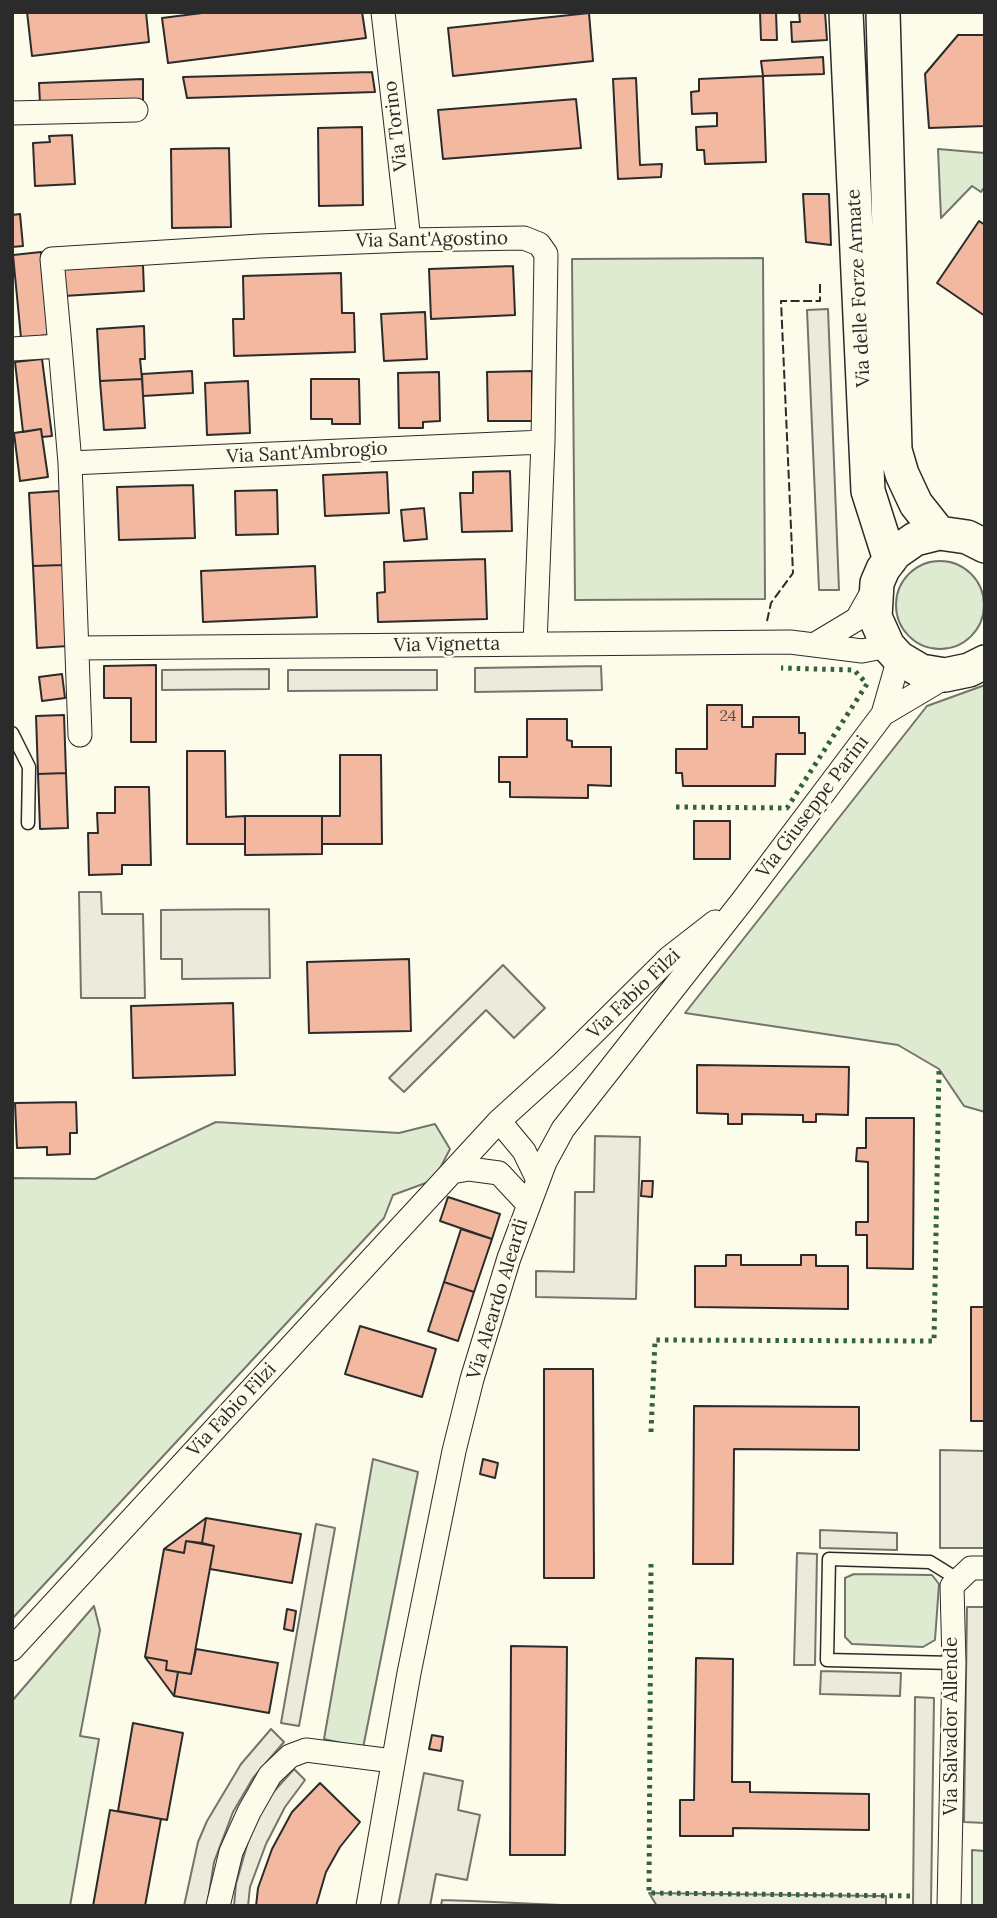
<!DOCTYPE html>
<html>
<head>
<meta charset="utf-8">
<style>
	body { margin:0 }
	#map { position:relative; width:997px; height:1918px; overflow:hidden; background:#fdfbea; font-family:Lora,serif }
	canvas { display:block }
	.frame { position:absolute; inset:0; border:14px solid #2b2b2b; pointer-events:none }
</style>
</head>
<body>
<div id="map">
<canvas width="997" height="1918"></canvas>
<div class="frame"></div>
</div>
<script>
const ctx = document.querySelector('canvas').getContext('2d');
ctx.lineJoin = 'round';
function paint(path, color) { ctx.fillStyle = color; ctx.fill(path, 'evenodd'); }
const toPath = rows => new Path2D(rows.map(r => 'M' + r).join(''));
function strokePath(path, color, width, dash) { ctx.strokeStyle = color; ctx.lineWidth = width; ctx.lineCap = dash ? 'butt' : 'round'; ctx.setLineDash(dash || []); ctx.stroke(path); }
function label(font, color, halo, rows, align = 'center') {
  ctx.font = font + ' Lora,serif'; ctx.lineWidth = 5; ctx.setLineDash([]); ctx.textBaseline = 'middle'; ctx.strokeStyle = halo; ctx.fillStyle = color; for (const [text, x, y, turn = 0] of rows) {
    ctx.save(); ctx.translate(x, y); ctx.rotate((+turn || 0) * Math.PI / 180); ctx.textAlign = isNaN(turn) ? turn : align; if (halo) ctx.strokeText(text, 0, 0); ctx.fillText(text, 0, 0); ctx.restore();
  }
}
const green = toPath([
	[938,149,985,153,985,186,981,192,972,186,941,218,938,149],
	[763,258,765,599,575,600,572,259,763,258],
	'896 605a44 44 0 1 1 88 0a44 44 0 1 1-88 0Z',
	[985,685,985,1112,964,1106,939,1069,898,1045,685,1013,927,706,985,685],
	[216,1122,399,1133,435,1124,450,1149,434,1180,393,1195,384,1218,12,1619,12,1178,95,1179,216,1122],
	[373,1459,418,1472,363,1748,324,1739,373,1459],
	[854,1574,932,1575,939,1584,935,1640,923,1647,852,1644,845,1637,845,1578,854,1574],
	[94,1606,100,1630,80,1736,99,1739,70,1906,12,1906,12,1701,94,1606],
	[972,1850,985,1851,985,1906,972,1906,972,1850]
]);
paint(green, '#deebd1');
strokePath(green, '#74746e', 2);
const parking = toPath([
	[828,309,839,590,819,590,807,310,828,309],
	[601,666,602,690,475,692,475,668,601,666],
	[269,669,269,689,162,690,162,670,269,669],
	[288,670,437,670,437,690,288,691,288,670],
	[79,892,101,892,102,914,143,914,145,998,81,998,79,892],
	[269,909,270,978,182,979,182,959,161,959,161,910,269,909],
	[503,965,545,1008,514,1038,486,1010,404,1092,389,1078,503,965],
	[595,1136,640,1137,636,1299,536,1297,536,1271,574,1272,575,1192,594,1192,595,1136],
	[940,1450,985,1451,985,1548,940,1548,940,1450],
	[316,1524,335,1528,299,1726,281,1723,316,1524],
	[820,1530,897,1533,897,1550,820,1548,820,1530],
	[797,1553,817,1554,815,1665,794,1665,797,1553],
	[967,1607,985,1607,985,1823,964,1822,967,1607],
	[821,1671,901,1673,900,1696,820,1694,821,1671],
	[915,1697,934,1698,931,1905,913,1905,915,1697],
	[271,1729,284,1742,253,1778,233,1812,214,1862,207,1906,184,1906,198,1842,207,1821,241,1764,271,1729],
	[294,1769,305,1780,285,1807,266,1844,250,1887,248,1906,234,1906,236,1884,249,1838,268,1798,294,1769],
	[424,1773,463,1781,458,1810,480,1815,467,1880,436,1874,430,1906,398,1906,424,1773],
	[649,1893,886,1896,886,1906,657,1906,649,1893],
	[442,1900,471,1901,583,1906,441,1906,442,1900]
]);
paint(parking, '#eceadb');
strokePath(parking, '#74746e', 2);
const building = toPath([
	[27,12,146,12,149,42,32,56,27,12],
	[210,12,362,12,366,38,168,63,162,18,210,12],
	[760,12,776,12,777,40,761,40,760,12],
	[799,12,825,12,827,40,792,42,791,22,800,22,799,12],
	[589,13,593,61,453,76,448,28,589,13],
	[958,35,985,35,985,126,929,128,925,74,958,35],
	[823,57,824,74,763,76,761,61,823,57],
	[372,72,375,92,187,98,183,77,372,72],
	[763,76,766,162,705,164,704,150,697,150,696,127,717,126,717,113,692,114,691,92,699,91,699,79,763,76],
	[636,78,640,165,662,164,661,177,618,179,613,79,636,78],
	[143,79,143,100,40,104,39,83,143,79],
	[576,99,581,148,443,159,438,110,576,99],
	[362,127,363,205,319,206,318,128,362,127],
	[72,135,75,184,35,186,33,143,50,142,49,136,72,135],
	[229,148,231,227,172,228,171,149,229,148],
	[803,194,829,194,831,245,806,242,803,194],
	[20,214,23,246,12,247,12,215,20,214],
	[979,221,985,225,985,316,937,283,979,221],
	[41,252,49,335,21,338,13,255,41,252],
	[143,265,144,291,64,296,62,269,143,265],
	[513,266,515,315,431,319,429,269,513,266],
	[341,273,342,313,354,313,355,352,234,356,233,319,244,319,243,276,341,273],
	[425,312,427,359,384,361,381,314,425,312],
	[144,326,145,359,140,359,142,379,100,381,97,329,144,326],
	[42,359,52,436,42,437,41,429,23,432,15,362,42,359],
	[192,371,193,393,143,396,142,374,192,371],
	[532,371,532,421,488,421,487,372,532,371],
	[439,372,440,421,423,422,423,428,399,428,398,373,439,372],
	[142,379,145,428,104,430,100,381,142,379],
	[311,379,359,379,360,424,332,424,332,419,311,419,311,379],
	[248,381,250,433,207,435,205,383,248,381],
	[41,429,48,477,20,481,14,433,41,429],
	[510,471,512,531,462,532,460,493,473,493,473,472,510,471],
	[387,472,389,513,325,516,323,475,387,472],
	[193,485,195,538,119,540,117,487,193,485],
	[277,490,278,534,236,535,235,491,277,490],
	[59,491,63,565,33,566,29,493,59,491],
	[424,508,427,539,404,541,401,510,424,508],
	[485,559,487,619,378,622,377,593,385,592,384,562,485,559],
	[63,565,68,646,37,648,33,566,63,565],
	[315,566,317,617,203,622,201,571,315,566],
	[156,665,156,742,131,742,131,698,104,698,104,666,156,665],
	[62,674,65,698,42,701,39,677,62,674],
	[707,705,742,705,742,727,753,727,753,717,799,717,799,733,805,733,805,754,776,754,775,786,683,786,682,773,676,773,676,749,707,749,707,705],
	[64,715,66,773,38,774,36,716,64,715],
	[527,719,567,719,567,740,572,741,572,747,611,747,611,786,588,785,588,798,510,797,510,782,499,782,499,757,527,757,527,719],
	[187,751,225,751,226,817,245,816,245,844,187,844,187,751],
	[340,755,381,755,382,844,322,844,322,816,340,816,340,755],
	[66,773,68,828,40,829,38,774,66,773],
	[115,787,149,787,151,865,122,865,122,874,89,875,88,833,98,833,97,813,115,813,115,787],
	[245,816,322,816,322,854,245,855,245,816],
	[694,821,730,821,730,859,694,859,694,821],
	[409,959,411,1031,309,1033,307,962,409,959],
	[233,1003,235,1075,133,1078,131,1006,233,1003],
	[697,1065,849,1067,848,1115,816,1114,816,1122,803,1122,803,1115,742,1114,742,1124,728,1124,728,1114,697,1113,697,1065],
	[76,1102,77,1133,70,1133,70,1154,47,1155,47,1147,17,1148,15,1103,76,1102],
	[866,1118,914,1118,913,1269,867,1268,867,1235,856,1235,856,1222,868,1222,868,1162,856,1161,857,1148,866,1148,866,1118],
	[642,1181,653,1181,652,1197,641,1196,642,1181],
	[448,1197,500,1214,492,1239,440,1221,448,1197],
	[461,1229,492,1239,474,1292,444,1282,461,1229],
	[726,1255,741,1255,741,1265,801,1265,801,1255,816,1255,816,1266,848,1266,848,1309,695,1307,695,1266,726,1266,726,1255],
	[444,1282,474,1292,458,1341,428,1331,444,1282],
	[971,1307,985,1307,985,1421,971,1421,971,1307],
	[360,1326,436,1349,422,1397,345,1374,360,1326],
	[544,1369,593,1369,594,1578,544,1578,544,1369],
	[694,1406,859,1407,859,1450,734,1449,733,1564,693,1564,694,1406],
	[483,1459,498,1463,495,1478,480,1474,483,1459],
	[206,1518,202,1543,186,1541,184,1553,164,1549,206,1518],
	[206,1518,301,1534,292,1583,210,1569,214,1546,202,1543,206,1518],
	[186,1541,214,1546,191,1674,166,1670,167,1661,145,1657,164,1549,184,1553,186,1541],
	[287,1609,296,1611,293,1631,284,1629,287,1609],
	[511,1646,567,1647,565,1855,510,1855,511,1646],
	[196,1649,278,1663,269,1713,174,1696,178,1672,191,1674,196,1649],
	[145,1657,167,1661,166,1670,178,1672,174,1696,145,1657],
	[696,1658,733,1659,732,1782,750,1782,750,1792,869,1794,869,1830,733,1828,733,1836,680,1836,680,1800,694,1800,696,1658],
	[133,1723,183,1733,167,1820,118,1811,133,1723],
	[432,1735,443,1737,441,1751,429,1749,432,1735],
	[320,1783,360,1822,340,1847,326,1872,316,1906,256,1906,258,1888,272,1849,292,1812,320,1783],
	[110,1810,161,1819,145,1906,93,1906,110,1810]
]);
paint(building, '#f2b8a0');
strokePath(building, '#2b2b2b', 2);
const lane = toPath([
	[12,733,29,767,28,823],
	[954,1663,827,1660,829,1559,930,1562,959,1580]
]);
const street = toPath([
	[383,12,409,240],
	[12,113,136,110],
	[60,346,52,259,260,246,409,240,524,238,539,244,546,254,543,442,535,644],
	[12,349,60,346,70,463,80,735],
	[70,463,543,442],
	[817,643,857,619,874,589],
	[78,648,790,642,862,651,888,646],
	[883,714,942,679,945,675],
	[499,1121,524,1151,538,1180],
	[452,1172,469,1169,499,1173,528,1204],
	[12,1649,499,1121,564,1062,670,957,715,922],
	[218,1906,231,1852,249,1812,270,1775,290,1756,306,1750,393,1761],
	[368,1906,409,1673,454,1451,472,1379,509,1258,545,1162,563,1129,743,900,883,714,899,658],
	[949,1906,954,1663,952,1586,971,1568,985,1568]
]);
const secondary = toPath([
	[846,12,868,491,890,560],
	[883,12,895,450,902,474,916,504,939,533],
	[985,546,967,537,939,533,915,539,895,553,883,569,877,583,875,617,888,646,899,658,921,671,945,675,969,670,985,662]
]);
strokePath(lane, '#2b2b2b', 15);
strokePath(street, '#2b2b2b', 25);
strokePath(secondary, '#2b2b2b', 36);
strokePath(lane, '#fdfbea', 12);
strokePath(street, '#fdfbea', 23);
strokePath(secondary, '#fdfbea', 33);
strokePath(toPath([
	[676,807,787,808,867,684,854,670,781,668],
	[651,1432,655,1340,934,1341,939,1069],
	[651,1564,649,1893,913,1896]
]), '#34623c', 5, [3.5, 5]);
strokePath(toPath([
	[767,621,771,603,793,573,781,301,820,301,820,284]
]), '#2b2b2b', 2, [9, 3.5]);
label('16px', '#5d4e48', null, [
	["24",728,716]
]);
label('19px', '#2b2b2b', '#fdfbea', [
	["Via Torino",396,126,-97],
	["Via Sant'Agostino",432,240,-1],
	["Via delle Forze Armate",859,288,-93],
	["Via Sant'Ambrogio",307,453,-3],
	["Via Vignetta",447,645,-1],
	["Via Giuseppe Parini",813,807,-53],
	["Via Fabio Filzi",634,994,-44],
	["Via Aleardo Aleardi",498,1299,-73],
	["Via Fabio Filzi",232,1410,-47],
	["Via Salvador Allende",952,1726,-90]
]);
</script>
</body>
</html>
